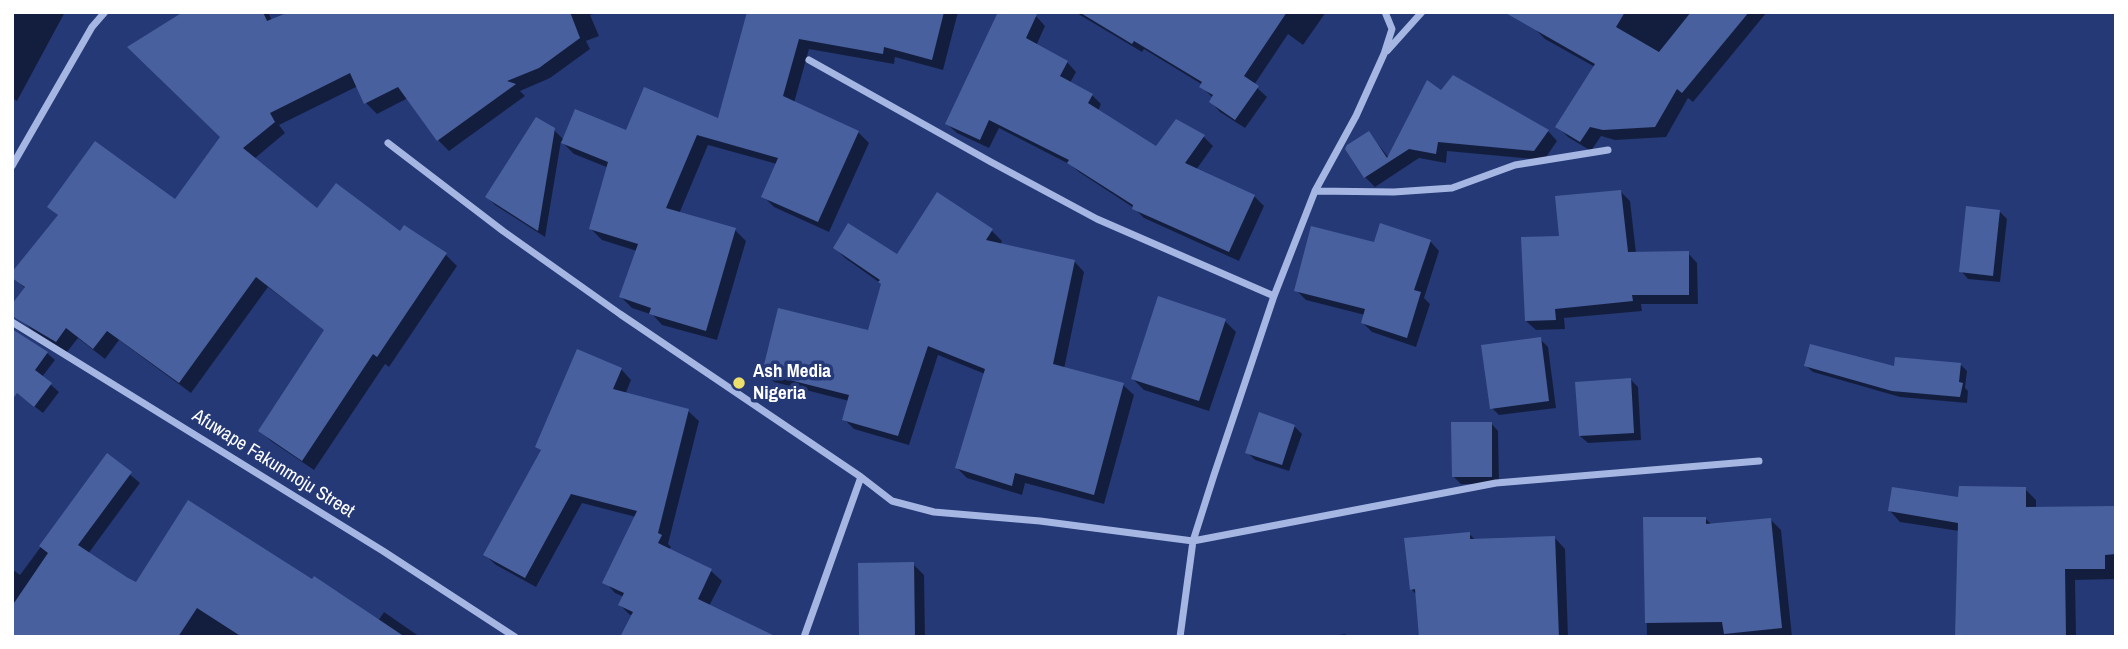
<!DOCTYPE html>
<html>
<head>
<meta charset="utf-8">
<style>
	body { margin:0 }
	#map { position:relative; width:2128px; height:649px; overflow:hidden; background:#253977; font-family:"Archivo Narrow",sans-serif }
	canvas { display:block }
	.frame { position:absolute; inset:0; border:14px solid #fff; pointer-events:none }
</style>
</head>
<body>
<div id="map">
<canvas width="2128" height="649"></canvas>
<div class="frame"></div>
</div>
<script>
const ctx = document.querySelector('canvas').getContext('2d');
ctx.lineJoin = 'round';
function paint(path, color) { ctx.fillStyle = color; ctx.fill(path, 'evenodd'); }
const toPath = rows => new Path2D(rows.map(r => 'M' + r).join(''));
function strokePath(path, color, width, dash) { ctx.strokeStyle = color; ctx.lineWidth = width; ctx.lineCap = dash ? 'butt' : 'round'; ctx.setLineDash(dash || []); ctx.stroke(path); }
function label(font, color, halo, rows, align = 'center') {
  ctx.font = font + ' "Archivo Narrow",sans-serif'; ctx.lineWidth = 7; ctx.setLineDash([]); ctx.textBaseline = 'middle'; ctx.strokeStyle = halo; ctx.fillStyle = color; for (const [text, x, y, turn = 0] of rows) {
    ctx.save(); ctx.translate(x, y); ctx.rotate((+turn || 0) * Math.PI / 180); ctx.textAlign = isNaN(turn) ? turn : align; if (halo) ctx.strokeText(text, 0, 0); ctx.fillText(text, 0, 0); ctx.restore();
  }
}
paint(toPath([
	[12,12,65,12,17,101,12,98],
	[187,12,268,12,272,21,293,12,602,12,590,15,599,36,586,41,590,49,550,78,520,91,525,96,449,151,438,140,408,98,377,114,366,103,358,86,279,125,285,133,254,159,318,211,400,234,405,227,446,255,457,266,389,367,385,364,314,470,271,441,260,431,326,331,268,287,191,393,119,340,105,359,78,338,67,352,31,329,20,318,26,289,12,276,59,216,49,207,175,202,222,137],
	[753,12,958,12,943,70,895,57,894,64,809,49,794,103,858,132,869,143,829,232,774,207,763,196,777,164,708,145,679,214,735,230,746,241,717,340,662,325,653,315,632,308,621,297,637,251,602,240,591,229,609,168,574,154,561,141,545,237,495,205,487,197,554,130,564,140,719,120],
	[1075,12,1326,12,1303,45,1288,34,1254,85,1267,97,1245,128,1220,112,1211,102,1213,98,1202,87,1203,85,1144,49,1142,52],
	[1532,12,1767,12,1693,102,1688,98,1666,137,1615,140,1601,136,1591,151,1568,137,1558,127,1595,67,1545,39,1534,28],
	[1036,16,1045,26,1036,46,1067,62,1076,72,1070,83,1092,95,1101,104,1098,111,1156,149,1176,121,1204,137,1213,146,1196,170,1254,196,1264,206,1239,261,1144,218,1134,208,1079,172,1071,165,999,128,989,148,957,133,947,124],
	[1442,93,1548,131,1557,141,1544,160,1447,151,1446,163,1419,158,1375,187,1365,177,1369,133,1389,158],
	[1621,192,1630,201,1636,253,1688,253,1697,263,1698,304,1641,304,1642,311,1564,318,1565,329,1536,330,1526,321,1561,237],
	[937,195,992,231,1002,241,1000,245,1074,261,1084,272,1064,369,1123,385,1134,395,1104,504,1025,483,1022,495,967,478,957,468,985,374,938,355,909,445,854,429,844,419,849,401,774,382,764,372,869,332,883,285,845,258,835,248,897,256],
	[1999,211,2007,219,2000,282,1968,279,1961,271],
	[1430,241,1439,251,1424,298,1430,304,1416,347,1372,332,1363,323,1365,315,1306,300,1296,290,1375,244],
	[1225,321,1236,332,1209,411,1144,390,1133,379],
	[1540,339,1548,347,1556,408,1499,415,1492,408],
	[47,353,55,360,42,377,59,392,43,413,12,389],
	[1960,364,1967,371,1965,388,1968,391,1967,403,1900,397,1813,372,1806,366,1896,368],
	[621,369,631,380,625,395,688,411,699,421,668,544,671,547,669,550,711,571,722,581,709,606,630,615,620,605,624,597,615,593,605,582,636,517,582,503,536,587,496,565,485,555,542,451,537,447],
	[1630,379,1638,387,1641,440,1588,443,1580,436],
	[1491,423,1498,431,1499,484,1461,484,1454,477],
	[1294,426,1302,434,1289,471,1255,460,1247,452],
	[108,456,140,483,88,554,136,585,378,621,384,612,420,637,12,637,12,569,20,575],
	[2025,489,2036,500,2036,508,2116,508,2116,579,2075,580,2076,637,1957,637,1959,531,1900,522,1890,511],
	[1705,518,1712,525,1770,519,1781,530,1792,637,1647,637,1645,519],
	[1469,534,1476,540,1555,538,1565,549,1568,637,1421,637,1417,595,1411,589],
	[913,564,924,575,925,637,861,637],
	[1345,634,1348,637,1328,637]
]), '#0007');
paint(toPath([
	[183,12,263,12,267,21,289,12,570,12,580,38,539,68,507,81,516,84,437,141,398,87,364,104,350,73,270,113,275,122,243,148,317,208,336,183,400,231,404,225,447,253,377,357,373,354,302,461,258,431,324,330,256,277,179,383,107,331,93,349,66,328,56,342,12,316,12,304,25,287,12,278,12,272,58,215,47,207,95,141,175,199,220,137,127,47],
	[747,12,944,12,932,60,884,47,883,54,799,39,783,96,859,131,818,222,761,197,778,158,697,135,666,208,736,228,706,331,649,314,651,308,619,297,638,244,589,229,608,162,561,143,575,109,626,130,644,87,718,118],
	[998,12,1038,12,1026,38,1068,61,1060,76,1093,94,1088,103,1156,146,1176,119,1205,135,1185,163,1255,195,1229,252,1132,209,1133,205,1067,163,1069,160,989,120,980,140,945,124],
	[1079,12,1287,12,1244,76,1259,86,1235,120,1209,102,1213,95,1199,87,1202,82,1134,41,1132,44],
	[1504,12,1625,12,1616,27,1659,52,1691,12,1749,12,1682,93,1677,89,1655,127,1603,130,1590,127,1580,142,1555,127,1595,64],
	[1453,75,1549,130,1534,151,1438,142,1436,154,1409,149,1364,178,1345,149,1347,145,1369,131,1387,158,1427,80,1441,90],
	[536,117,555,128,538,231,485,197],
	[1621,190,1628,252,1689,251,1689,295,1632,295,1633,301,1555,309,1556,320,1525,321,1521,237,1559,236,1555,196],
	[937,192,993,229,986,240,1075,260,1053,364,1124,383,1094,495,1015,473,1012,486,955,468,985,369,928,346,898,436,842,420,849,395,762,373,778,308,868,330,881,284,878,282,880,280,833,248,848,223,897,254],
	[1966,206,2000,210,1993,276,1959,272],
	[1380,223,1431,240,1414,290,1421,292,1407,338,1361,323,1365,309,1294,291,1311,226,1374,242],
	[1158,296,1226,319,1199,401,1131,379],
	[12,329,48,352,35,370,52,383,34,407,17,393,12,400],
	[1541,337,1549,401,1490,409,1481,345],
	[1810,344,1894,366,1895,357,1961,363,1959,382,1963,383,1960,397,1892,391,1804,366],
	[577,349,622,368,613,389,689,409,658,533,662,535,658,543,712,569,698,599,777,637,620,637,633,612,618,605,624,593,602,583,637,511,571,494,525,578,483,555,541,450,535,447],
	[1631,378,1634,433,1579,436,1575,382],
	[1259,412,1295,425,1282,465,1245,453],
	[1451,422,1492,422,1492,477,1452,477],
	[107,453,132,472,78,545,128,578,136,582,188,500,312,579,314,576,405,637,242,637,197,608,178,637,12,637,12,606,48,553,39,546],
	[1959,486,2026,487,2026,507,2116,506,2116,554,2105,555,2105,569,2065,569,2066,637,1955,637,1958,523,1888,511,1892,487,1958,497],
	[1643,517,1706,517,1706,524,1771,518,1782,628,1724,634,1722,622,1645,623],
	[1470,532,1470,539,1555,536,1559,637,1419,637,1415,589,1410,590,1404,538],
	[914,562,915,637,859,637,858,563]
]), '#49609f');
strokePath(toPath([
	[1387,51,1422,12],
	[809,60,991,162,1097,219,1274,296],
	[388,143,503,231,620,314,861,477,892,501,934,512,1040,521,1193,541,1496,483,1759,461],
	[12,166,92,27,105,12],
	[1315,191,1394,192,1452,188,1515,165,1608,150],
	[12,322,383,551,515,637],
	[804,637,861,477],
	[1180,637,1193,541,1214,475,1274,296,1315,191,1356,116,1384,54,1392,29,1385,12]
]), '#a6b6e3', 7);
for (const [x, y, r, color] of [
	[739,383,7,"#ecdf6b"]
]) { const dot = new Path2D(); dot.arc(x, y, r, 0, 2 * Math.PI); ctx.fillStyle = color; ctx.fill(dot); strokePath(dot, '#253977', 2.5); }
label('bold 19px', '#fff', '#253977', [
	["Ash Media",753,372],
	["Nigeria",753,394]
], 'left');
label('19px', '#fff', '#253977', [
	["Afuwape Fakunmoju Street",273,464,32]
]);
</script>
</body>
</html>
